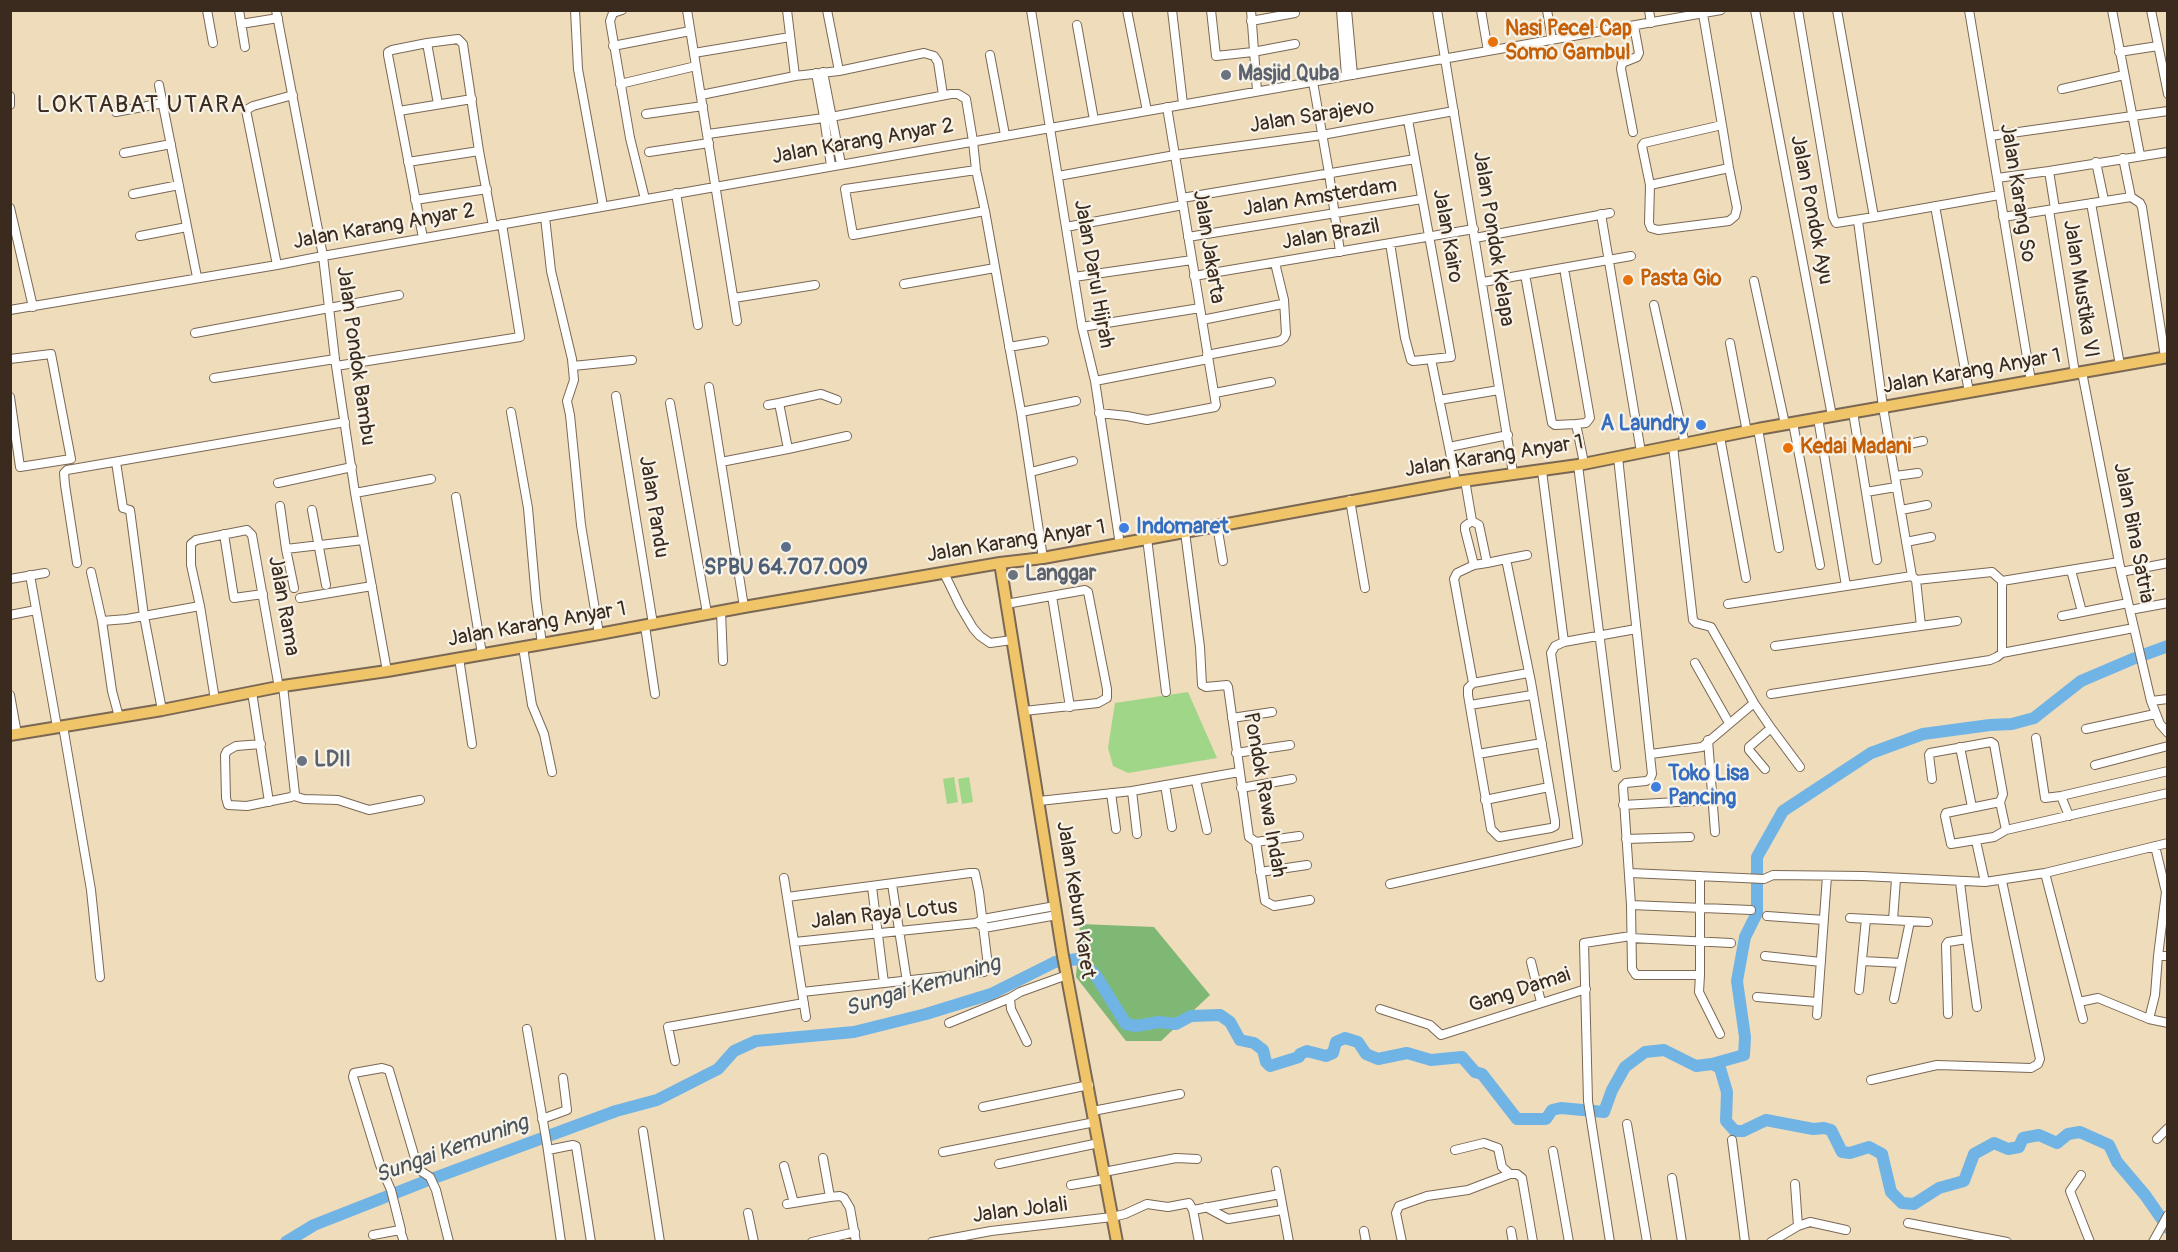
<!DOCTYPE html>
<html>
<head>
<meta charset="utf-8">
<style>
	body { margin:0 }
	#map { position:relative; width:2178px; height:1252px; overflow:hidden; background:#efdcbb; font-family:Pangolin,sans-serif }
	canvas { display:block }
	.frame { position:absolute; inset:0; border:12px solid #3b2a1e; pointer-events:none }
</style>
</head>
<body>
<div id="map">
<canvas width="2178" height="1252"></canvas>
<div class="frame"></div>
</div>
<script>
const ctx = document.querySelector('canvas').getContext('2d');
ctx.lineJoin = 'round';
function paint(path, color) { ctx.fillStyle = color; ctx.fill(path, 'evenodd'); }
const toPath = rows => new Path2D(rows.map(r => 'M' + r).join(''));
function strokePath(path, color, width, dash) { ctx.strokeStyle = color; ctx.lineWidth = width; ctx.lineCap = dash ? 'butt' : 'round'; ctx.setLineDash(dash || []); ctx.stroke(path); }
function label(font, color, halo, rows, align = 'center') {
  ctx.font = font + ' Pangolin,sans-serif'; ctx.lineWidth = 4.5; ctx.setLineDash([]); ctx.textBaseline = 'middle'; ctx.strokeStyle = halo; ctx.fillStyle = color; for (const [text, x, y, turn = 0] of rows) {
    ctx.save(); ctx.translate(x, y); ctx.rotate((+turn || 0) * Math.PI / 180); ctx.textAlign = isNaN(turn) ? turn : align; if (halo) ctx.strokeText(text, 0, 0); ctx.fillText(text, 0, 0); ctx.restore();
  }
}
paint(toPath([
	[1188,692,1217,758,1128,773,1113,766,1108,748,1115,703],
	[954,777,958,802,947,804,943,779],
	[969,777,973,802,962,804,958,779]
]), '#9fd687');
paint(toPath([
	[1080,924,1154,927,1210,995,1161,1041,1126,1041,1076,977]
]), '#7fb774');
strokePath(toPath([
	[2146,654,2168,646],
	[1712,1064,1744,1055,1745,1037,1737,981,1745,937,1757,913,1757,857,1783,811,1871,753,1923,734,1990,725,2012,724,2034,718,2081,681,2135,658],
	[286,1242,314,1225,426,1181,616,1111,657,1100,718,1069,734,1051,756,1041,854,1032,926,1014,991,994,1055,962,1078,959,1095,974,1126,1024,1136,1026,1159,1022,1176,1024,1191,1016,1220,1015,1230,1022,1240,1040,1254,1043,1263,1050,1266,1062,1270,1066,1299,1057,1300,1054,1307,1051,1326,1056,1333,1053,1336,1042,1345,1038,1358,1042,1366,1054,1378,1059,1407,1053,1431,1060,1462,1057,1475,1072,1482,1074,1517,1119,1546,1119,1552,1110,1561,1108,1604,1112,1612,1090,1625,1067,1645,1052,1664,1050,1696,1066,1712,1064,1720,1068,1727,1092,1726,1121,1735,1131,1743,1131,1766,1120,1813,1129,1824,1128,1831,1130,1842,1152,1850,1153,1869,1147,1882,1154,1891,1192,1902,1203,1914,1204,1939,1188,1964,1181,1974,1154,1994,1143,2008,1149,2019,1147,2023,1138,2039,1135,2057,1143,2068,1134,2080,1132,2109,1145,2117,1162,2145,1195,2168,1228]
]), '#70b4e6', 12);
const minor = toPath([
	[207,10,213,43],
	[239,10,245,47],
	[276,10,323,256,335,359,355,493,387,671],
	[575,10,578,69,603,206],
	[622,10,613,13,610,21,630,138,645,199],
	[687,10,737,321],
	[787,10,795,76],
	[827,10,839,71],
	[1031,10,1082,327,1095,381,1120,545],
	[1127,10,1147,111],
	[1172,10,1183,104],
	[1211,10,1216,56,1253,52,1295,44],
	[1251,10,1257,91],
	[1341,10,1346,76],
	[1347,10,1353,75],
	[1437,10,1513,473],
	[1481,10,1488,51],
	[1547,10,1552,40],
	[1649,10,1651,23],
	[1755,10,1832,416],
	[1798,10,1833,217,1836,223,1874,217,1837,10],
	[1969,10,2031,381],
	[2112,10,2140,155],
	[2151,10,2168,94],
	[1703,14,1722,125,1729,168,1737,208,1735,216,1729,221,1658,230,1651,228,1649,223,1650,185,1642,146,1644,143,1722,125],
	[1251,21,1295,13],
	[241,24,278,18],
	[1077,25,1094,120],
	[427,43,438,104],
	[613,46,690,31],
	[2119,52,2158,46],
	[694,53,790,37],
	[990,55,1005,135],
	[823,72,841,164],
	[816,73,824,117,831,166],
	[1313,82,1329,173,1340,252],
	[620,84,696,66],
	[159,85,197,277],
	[2062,89,2124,75],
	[701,95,795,76,839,71,924,53,934,56,938,62,943,95],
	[10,96,10,105],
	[399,111,472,99],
	[116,112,163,103],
	[646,114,703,106],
	[1633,132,1621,69,1622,63,1637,57,1639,53,1634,26],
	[708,134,831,117,951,94,958,94,966,99,973,141,976,170,985,211,1021,412,1043,558],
	[1990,136,2168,111],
	[649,152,709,143],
	[124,153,171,144],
	[2123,158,2131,197,2140,203,2142,207,2165,357],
	[408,162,479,151],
	[2096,162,2104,200],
	[976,170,845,189,853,235,985,211],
	[2049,171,2168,152],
	[1058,176,1175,155,1322,135,1454,111],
	[1997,178,2049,171,2055,209],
	[1650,185,1729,168],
	[676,193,698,325],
	[133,194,179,185],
	[1182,198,1415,159],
	[415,200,487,189],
	[2091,203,2120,365],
	[1935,206,1969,392],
	[10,208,33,307],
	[2049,210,2075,373],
	[1601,214,1641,452],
	[545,217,551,271,572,359,574,380,567,401,570,415,581,525,599,634],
	[1874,217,1999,195],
	[2003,217,2131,197],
	[1858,221,1883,407,1912,576],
	[1066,227,1183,205],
	[140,236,187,227],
	[1188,237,1422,199],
	[423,238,388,55,388,52,392,50,427,43,458,39,463,44,479,151,493,226],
	[1475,238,1610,213],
	[1390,243,1405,338,1411,360,1413,361,1451,357,1408,120],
	[277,265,246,110,253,106,293,95],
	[1565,274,1590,418,1586,423,1576,424],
	[1194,276,1474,229],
	[1074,277,1192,260],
	[1526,280,1552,423,1555,425,1576,424,1584,463],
	[1754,281,1785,424],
	[1483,282,1631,256],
	[904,284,995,268],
	[734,298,815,285],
	[1654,305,1685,444],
	[10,310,277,265,323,256,1721,10],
	[1202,320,1282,304],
	[1082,327,1200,308],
	[195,333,399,295],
	[1730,343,1747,432],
	[1009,347,1044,341],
	[1207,355,1280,341,1284,338,1286,334,1284,300,1275,263],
	[10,359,51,354,71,459,20,467,10,397],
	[1431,359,1456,482],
	[336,366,520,337,502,224],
	[573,366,632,360],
	[2082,372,2121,572,2151,701,2160,724,2168,733],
	[214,378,335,359],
	[1095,381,1208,359],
	[709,387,744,607],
	[1215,393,1271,382],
	[616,396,653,624],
	[1439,400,1499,390],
	[670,403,707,613],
	[768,405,779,403],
	[511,412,528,508,536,599,542,644],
	[1021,412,1076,401],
	[1853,412,1877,560],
	[1099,413,1127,416,1147,420,1215,407,1216,405,1167,107],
	[1818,418,1846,586],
	[1793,423,1820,565],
	[1758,429,1779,548],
	[1720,437,1746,578],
	[1449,447,1508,435],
	[1890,448,1923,441],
	[788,449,847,436],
	[1618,457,1652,774,1650,779,1646,781,1626,783,1623,786,1631,905,1632,969,1636,975,1700,975,1699,992,1720,1034],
	[116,462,123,508,130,510,144,616,162,710],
	[721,462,788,449,779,403,821,394,837,400],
	[1578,465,1616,767],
	[1542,471,1564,642],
	[1031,472,1073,461],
	[1895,476,1918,473],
	[1465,480,1472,521,1479,525,1487,563],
	[278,483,352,467],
	[1866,492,1896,487],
	[355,493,431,479],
	[456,497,482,654],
	[1350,500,1365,588],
	[280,506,286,549,363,540],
	[312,510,326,585],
	[1901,510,1927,505],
	[1472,521,1465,526,1465,530,1474,565],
	[1217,525,1223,561],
	[1185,532,1200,647,1202,685,1206,687,1227,685,1228,687,1249,837,1256,842,1265,901,1274,906,1310,900],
	[224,534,234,598,263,594],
	[1147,538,1166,692],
	[1906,542,1931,537],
	[286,549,294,588],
	[1506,559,1531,682,1555,821,1555,826,1551,828,1499,837,1491,829,1478,754,1468,695,1468,688,1473,683,1454,579,1457,573,1474,565,1487,563,1506,559,1527,555],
	[77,563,65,485,64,473,67,470,345,422],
	[2071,570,2082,612],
	[91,572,102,621,127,619,200,606],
	[2121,572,2168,563],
	[944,573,960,606,973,628,980,636,990,643,1012,640],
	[30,575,57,727],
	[10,579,45,573],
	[1916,580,1921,626],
	[2002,581,2119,562],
	[1052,596,1070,707],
	[300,598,372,586],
	[1006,604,1085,590,1088,592,1107,689,1107,698,1098,703,1024,711],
	[1728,604,1912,576,1916,580,1992,572,2002,581,2002,653],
	[2130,610,2168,603],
	[721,611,723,661],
	[10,615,36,610],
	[2062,616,2128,603],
	[102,621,112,691,119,717],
	[645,626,655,694],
	[1775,646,1957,621],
	[523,647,532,705,544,734,552,772],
	[459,658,472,744],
	[1695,663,1729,723],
	[1473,683,1528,673],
	[252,692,269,802],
	[1771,694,1990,660,1997,657,2002,653,2134,628],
	[10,695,17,734],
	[215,700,200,606,191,565,191,544,196,540,247,530,252,535,279,688],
	[2151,701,2168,699],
	[1754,703,1771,728,1749,747,1749,750,1765,769],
	[1470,705,1532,695],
	[1232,718,1272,712],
	[63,726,91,890,100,977],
	[1771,728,1800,767],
	[2086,729,2155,714],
	[2036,738,2045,798,2061,796,2168,771],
	[1708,740,1715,832],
	[261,744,236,746,227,751,225,755,226,798,228,805,247,806,291,797,295,794,283,686],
	[1960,747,1972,807],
	[1236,753,1290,745],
	[1478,754,1542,743],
	[1651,754,1702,747,1754,703,1711,627,1696,623,1693,620,1673,446],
	[2095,765,2168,746],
	[1932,779,1929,755,1930,753,1991,742,1994,744,2003,794,2000,802,2006,830],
	[1196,781,1207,830],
	[1165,785,1172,827],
	[1241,788,1292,779],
	[1132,791,1137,834],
	[1111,793,1116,829],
	[294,796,304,799,338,800,369,810,420,800],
	[2061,796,2069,816],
	[1485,800,1549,787],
	[1039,801,1132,791,1239,772],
	[2000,802,1946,813,1945,816,1951,844,1994,837,2006,830,2168,793],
	[1623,805,1714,800],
	[1626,839,1690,837],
	[1976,841,1985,882],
	[1256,842,1299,836],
	[2155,846,2166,892,2158,956,2168,956],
	[1260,872,1307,865],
	[1630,873,1764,879,1773,875,1863,876,1985,882,2045,873,2168,843],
	[2045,873,2083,1019],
	[784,878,806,1017],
	[892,884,907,982],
	[1390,884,1578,842,1551,653,1555,646,1564,642,1636,629],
	[872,887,884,983],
	[787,897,970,873,975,873,979,892,988,966,984,972,802,992],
	[1631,905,1751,910],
	[1767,916,1824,920],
	[1850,918,1928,922],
	[1893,920,1896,879],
	[980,925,984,928,1057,915],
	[1631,938,1731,943],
	[1967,939,1977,1007],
	[795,942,976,923,983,919,1055,906],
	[1765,956,1821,962],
	[1862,961,1901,963],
	[1531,962,1541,1002],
	[1700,975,1700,876],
	[1859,990,1866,919],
	[1757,997,1817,1002],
	[1894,999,1910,921],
	[2079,1002,2098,998,2149,1019,2168,1023],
	[1380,1009,1430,1025,1441,1035,1586,989],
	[1948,1014,1946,945,1948,942,1967,939,1960,882],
	[1817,1015,1827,876],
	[2149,1019,2155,995,2158,956],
	[949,1023,1010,998],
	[527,1029,547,1144,561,1242],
	[1027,1042,1011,1009,1010,998,1020,992,1067,975],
	[675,1061,668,1027,804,1003],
	[1871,1080,1937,1065,2031,1068,2038,1064,2040,1059,2002,881],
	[983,1107,1089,1085],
	[1093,1111,1180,1094],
	[542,1119,567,1110,563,1078],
	[1627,1124,1647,1242],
	[643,1131,660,1242],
	[2157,1139,2168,1128],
	[1732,1140,1745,1242],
	[548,1150,573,1145,576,1146,591,1242],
	[1455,1150,1484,1143,1498,1148,1502,1167,1510,1174,1517,1174,1522,1178,1533,1242],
	[1553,1151,1569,1242],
	[943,1152,1095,1122],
	[823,1158,830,1197],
	[999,1164,1099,1143],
	[784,1166,794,1203],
	[1276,1171,1289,1242],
	[1104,1172,1176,1158,1197,1159],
	[2081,1175,2070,1191,2090,1242],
	[1672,1178,1682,1242],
	[1795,1184,1798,1226],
	[1071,1185,1106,1179],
	[787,1204,830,1197,840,1196,844,1198,850,1208,856,1242],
	[1206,1207,1228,1219,1282,1210],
	[1193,1210,1199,1242],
	[748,1213,754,1242],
	[1908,1223,2007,1242],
	[401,1230,391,1190,380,1165,353,1077,354,1073,382,1068,389,1070,417,1165,419,1170,430,1177,436,1190,449,1242],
	[1364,1231,1366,1242],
	[1511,1231,1513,1242],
	[373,1235,400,1230,404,1242],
	[812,1242,855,1232],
	[932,1242,991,1231,1112,1217,1125,1214,1147,1204,1168,1207,1189,1203,1193,1210,1280,1194],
	[1402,1242,1396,1213,1399,1206,1427,1196,1468,1190,1510,1174],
	[1610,1242,1588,1101,1584,943,1631,936],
	[1771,1242,1798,1226,1810,1222,1846,1230],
	[2153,1242,2168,1215]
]);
const major = toPath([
	[1000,563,1063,956,1117,1242],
	[10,735,162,710,283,686,387,671,599,634,744,607,1000,563,1043,558,1456,482,1578,465,1758,429,2168,357]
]);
strokePath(minor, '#7a6855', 10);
strokePath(major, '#7a6855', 14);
strokePath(minor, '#fff', 8);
strokePath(major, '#f0c469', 10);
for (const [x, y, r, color] of [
	[1493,42,6,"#e8710a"],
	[1226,75,6,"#6b7280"],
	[1628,280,6,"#e8710a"],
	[1701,425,6,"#3f7fe0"],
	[1788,448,6,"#e8710a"],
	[1124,528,6,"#3f7fe0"],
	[786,547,6,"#5c6f8a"],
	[1013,575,6,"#6b7280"],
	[302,761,6,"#6b7280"],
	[1656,787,6,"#3f7fe0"]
]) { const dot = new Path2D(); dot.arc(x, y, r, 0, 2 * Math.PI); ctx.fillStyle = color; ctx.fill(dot); strokePath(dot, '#f7f3e8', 2); }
label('bold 21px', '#c56008', '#f7f3e8', [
	["Nasi Pecel Cap",1505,30],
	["Somo Gambul",1505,54],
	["Pasta Gio",1640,280],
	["Kedai Madani",1800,448]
], 'left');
label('bold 21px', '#5b616d', '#f7f3e8', [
	["Masjid Quba",1238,75],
	["Langgar",1025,575],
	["LDII",314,761]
], 'left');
label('21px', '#3b2a1e', '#f7f3e8', [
	["Jalan Sarajevo",1312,117,-9],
	["Jalan Karang Anyar 2",863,142,-10],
	["Jalan Karang So",2017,193,81],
	["Jalan Amsterdam",1320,198,-9],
	["Jalan Pondok Ayu",1811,210,79],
	["Jalan Karang Anyar 2",384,227,-10],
	["Jalan Brazil",1331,235,-10],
	["Jalan Kairo",1447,236,80],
	["Jalan Pondok Kelapa",1493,239,81],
	["Jalan Jakarta",1208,247,81],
	["Jalan Darul Hijrah",1093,274,80],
	["Jalan Mustika VI",2080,289,81],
	["Jalan Pondok Bambu",355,356,82],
	["Jalan Karang Anyar 1",1972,372,-10],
	["Jalan Karang Anyar 1",1494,457,-9],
	["Jalan Pandu",653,507,81],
	["Jalan Bina Satria",2133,533,79],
	["Jalan Karang Anyar 1",1016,542,-9],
	["Jalan Rama",283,606,80],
	["Jalan Karang Anyar 1",537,625,-10],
	["Pondok Rawa Indah",1264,795,80],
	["Jalan Kebun Karet",1075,900,81],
	["Jalan Raya Lotus",884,915,-6],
	["Gang Damai",1520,991,-18],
	["Jalan Jolali",1020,1211,-7]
]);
label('bold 21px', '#366cbe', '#f7f3e8', [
	["A Laundry",1689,425,"right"],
	["Indomaret",1136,528],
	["Toko Lisa",1668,775],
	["Pancing",1668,799]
], 'left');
label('bold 21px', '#4e5e75', '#f7f3e8', [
	["SPBU 64.707.009",786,569]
]);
label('italic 22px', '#4b535a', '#f7f3e8', [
	["Sungai Kemuning",923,987,-17],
	["Sungai Kemuning",452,1150,-20]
]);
ctx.letterSpacing = '1.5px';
label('24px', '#3b2a1e', '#f7f3e8', [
	["LOKTABAT UTARA",142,106]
]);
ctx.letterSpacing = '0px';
</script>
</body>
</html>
